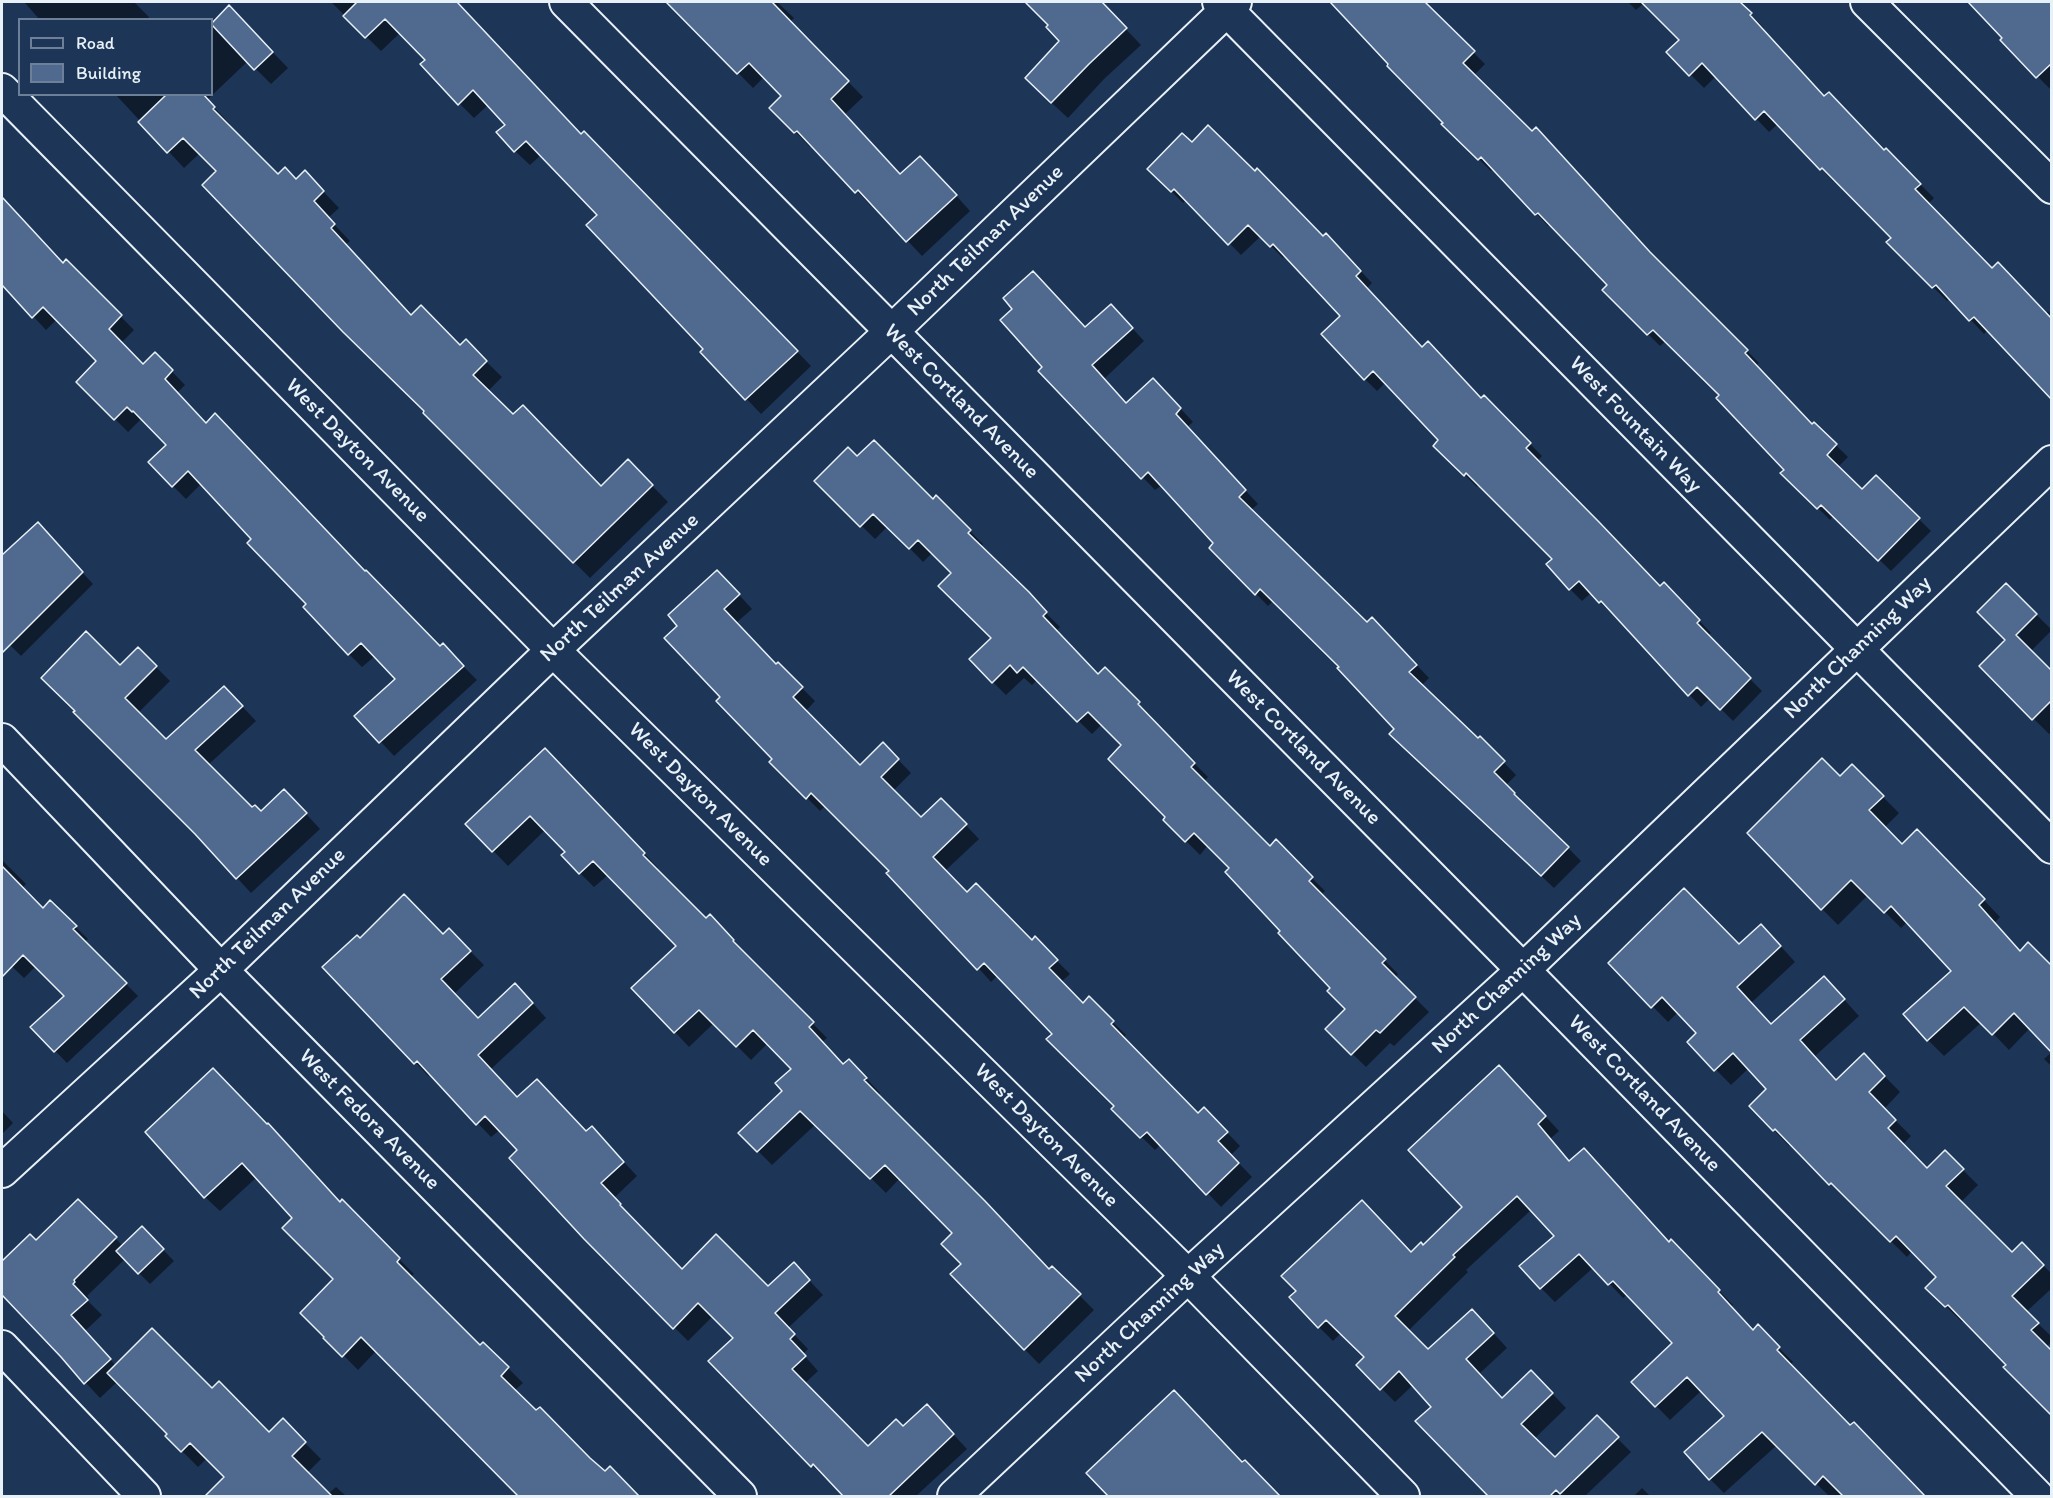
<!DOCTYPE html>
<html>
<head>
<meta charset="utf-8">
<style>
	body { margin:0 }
	#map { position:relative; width:2053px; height:1498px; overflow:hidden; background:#1d3557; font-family:Itim,sans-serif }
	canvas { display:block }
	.frame { position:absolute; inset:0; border:3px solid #e8f1f8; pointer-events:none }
	.legend { position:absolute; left:18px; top:18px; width:195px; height:78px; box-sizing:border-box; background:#1d3557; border:2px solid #6e8097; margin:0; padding:8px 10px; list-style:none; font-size:18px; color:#e8f1f8 }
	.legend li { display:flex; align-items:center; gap:12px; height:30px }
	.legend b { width:30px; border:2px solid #6e8097 }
</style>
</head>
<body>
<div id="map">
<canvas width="2053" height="1498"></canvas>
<div class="frame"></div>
<ul class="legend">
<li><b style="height:8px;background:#1d3557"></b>Road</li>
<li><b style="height:16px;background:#506a8f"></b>Building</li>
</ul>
</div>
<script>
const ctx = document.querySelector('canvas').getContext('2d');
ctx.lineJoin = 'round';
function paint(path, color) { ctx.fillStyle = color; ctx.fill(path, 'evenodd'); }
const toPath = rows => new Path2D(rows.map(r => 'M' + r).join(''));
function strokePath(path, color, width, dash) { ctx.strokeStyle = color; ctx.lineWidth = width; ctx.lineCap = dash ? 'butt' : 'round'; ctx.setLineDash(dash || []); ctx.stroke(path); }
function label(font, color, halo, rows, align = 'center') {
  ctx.font = font + ' Itim,sans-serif'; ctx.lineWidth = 4.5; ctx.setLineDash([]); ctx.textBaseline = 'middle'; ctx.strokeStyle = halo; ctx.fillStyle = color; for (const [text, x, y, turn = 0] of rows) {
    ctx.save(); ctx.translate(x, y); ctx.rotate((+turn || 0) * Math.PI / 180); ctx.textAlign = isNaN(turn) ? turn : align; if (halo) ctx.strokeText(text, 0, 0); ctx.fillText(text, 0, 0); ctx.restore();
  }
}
paint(toPath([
	[27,2,134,2,149,17,146,20,40,20,25,3],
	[331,2,456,2,581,136,599,147,811,366,761,414,702,352,706,349,599,215,541,155,530,165,515,151,507,125,488,105,474,118,459,103,427,60,400,33,381,51],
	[669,2,777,2,794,18,790,22,863,97,844,115,901,176,935,172,970,211,922,256,873,204,871,206,813,145,810,147,772,108,783,96,764,77,753,88],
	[1027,2,1100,2,1141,45,1104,79,1068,118,1042,94,1061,41,1050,25],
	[1341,2,1409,2,1423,17,1430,9,1485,64,1474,75,1759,363,1756,366,1812,425,1814,424,1848,457,1838,467,1862,491,1876,477,1931,531,1891,571,1834,516,1830,520,1783,473,1786,470,1721,395,1666,341,1660,346,1604,290,1609,285,1551,224,1548,226,1494,168,1491,171,1443,124,1445,123,1336,6],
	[1628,2,1739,2,1764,28,1762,30,1825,97,1884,152,1886,150,1934,198,1928,204,1992,270,2045,314,2048,311,2052,315,2052,398,1988,330,1984,334,1950,298,1947,301,1888,242,1893,238,1836,180,1834,182,1778,124,1769,132,1716,76,1704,88,1668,52,1681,40,1644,3,1636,10],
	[1970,2,2052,2,2050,89,2002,40,2004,38],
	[229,7,288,68,271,84,248,61,207,100,230,124,228,126,278,176,320,188,339,208,328,218,350,241,345,245,411,316,460,347,466,342,502,377,488,391,513,416,601,488,628,461,668,502,590,578,425,413,426,411,218,171,200,153,184,168,115,94,212,94,212,25],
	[1149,169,1323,238,1338,247,1372,283,1366,289,1422,348,1481,399,1484,397,1542,456,1537,461,1660,588,1676,596,1711,633,1707,636,1762,691,1733,721,1710,698,1701,707,1613,613,1612,614,1591,593,1582,601,1570,589,1548,564,1554,559,1479,484,1477,487,1435,446,1440,441,1386,382,1377,391,1365,379,1342,317,1285,255,1283,258,1261,236,1241,255,1187,200,1183,203],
	[2,196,64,264,66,261,134,330,121,343,143,366,155,354,185,385,177,393,206,424,365,573,440,648,456,659,477,680,394,756,357,716,397,679,375,656,362,667,349,654,253,539,202,483,186,499,173,486,168,445,141,419,128,432,78,382,98,361,57,319,46,330,2,283],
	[1123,318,1144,341,1104,379,1127,405,1166,393,1193,422,1187,427,1258,504,1251,510,1367,625,1385,632,1429,678,1421,686,1478,741,1480,738,1516,775,1506,785,1581,861,1554,888,1404,747,1396,729,1341,667,1274,600,1268,606,1211,548,1216,543,1162,485,1155,490,1099,432,1086,329],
	[857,458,933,501,936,497,983,544,980,548,1060,627,1056,631,1098,676,1105,669,1152,717,1150,719,1208,777,1203,782,1270,848,1276,842,1325,891,1321,895,1398,974,1395,978,1429,1012,1394,1046,1390,1043,1366,1067,1327,1029,1347,1009,1333,988,1231,868,1208,845,1200,855,1165,820,1167,817,1123,745,1102,724,1092,734,1037,680,1032,685,1024,678,1006,695,993,682,993,638,953,573,933,552,923,562,888,526,875,539,816,481],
	[38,524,93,584,21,656,2,637,2,558],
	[730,585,752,609,736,623,776,666,778,664,815,701,805,712,860,767,883,744,911,773,893,791,921,819,955,814,979,839,945,871,967,894,1032,942,1035,939,1070,974,1061,982,1083,1005,1089,999,1126,1035,1123,1038,1198,1115,1218,1123,1240,1146,1231,1155,1252,1177,1221,1207,1161,1144,1155,1150,1113,1109,1116,1106,1054,1034,998,975,991,982,891,871,826,805,820,811,772,762,775,759,722,697,667,638],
	[2006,585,2052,630,2030,652,2052,673,2052,731,2049,734,1981,666,2007,640],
	[138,649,170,681,138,713,166,741,238,702,256,721,208,765,252,809,261,813,298,805,320,829,251,893,196,833,75,712],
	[559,764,658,868,656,870,706,920,725,931,748,956,747,957,827,1038,822,1042,844,1066,864,1076,880,1093,878,1096,1050,1270,1052,1268,1094,1310,1039,1364,952,1274,963,1264,954,1233,900,1178,886,1193,816,1124,772,1165,740,1133,784,1091,793,1069,768,1043,751,1060,714,1023,689,1047,675,1032,633,988,679,946,608,875,594,887,580,873,567,852,545,830,508,866,467,824],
	[1852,766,1899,813,1885,827,1902,846,1933,847,2000,917,1994,923,2030,1028,2009,1050,1982,1022,1944,1056,1928,1040,1953,971,1907,922,1901,928,1868,895,1838,925,1822,909,1840,778],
	[2,860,26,884,22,888,43,910,50,902,88,939,84,942,138,996,67,1063,32,1027,66,996,36,966,24,978,2,957],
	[449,930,484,965,454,994,478,1020,529,999,546,1018,491,1069,518,1099,605,1142,637,1176,614,1198,634,1219,632,1220,682,1271,768,1288,807,1278,823,1295,788,1328,808,1349,803,1354,818,1371,805,1383,868,1448,903,1428,940,1420,967,1449,916,1496,846,1496,828,1477,826,1479,767,1420,735,1338,713,1316,688,1341,585,1238,519,1150,500,1130,491,1137,431,1074,428,1076,415,1062,360,940,443,936],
	[1776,941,1795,962,1751,1003,1772,1026,1839,994,1859,1016,1814,1057,1837,1081,1864,1055,1900,1092,1884,1109,1911,1136,1902,1145,1927,1170,1945,1152,1978,1185,1960,1203,2012,1254,2022,1244,2052,1274,2052,1288,2026,1312,2052,1337,2052,1341,2046,1347,2008,1365,1964,1320,1962,1322,1927,1288,1938,1277,1912,1251,1907,1257,1847,1198,1846,1199,1792,1143,1789,1146,1751,1106,1768,1089,1749,1068,1731,1085,1689,1042,1699,1033,1678,1012,1668,1022,1610,963],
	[2052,1052,2052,1067,2044,1059],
	[213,1070,341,1203,342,1202,414,1274,410,1277,480,1347,484,1344,523,1383,514,1391,605,1473,637,1496,377,1350,358,1370,302,1313,335,1279,294,1218,257,1177,220,1211,205,1197],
	[1513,1081,1559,1131,1550,1139,1570,1162,1685,1255,1733,1305,1731,1307,1753,1331,1758,1327,1793,1362,1790,1365,1851,1427,1925,1496,1829,1496,1777,1445,1724,1493,1710,1479,1726,1416,1702,1390,1670,1420,1633,1382,1674,1343,1628,1294,1623,1298,1594,1267,1555,1302,1541,1288,1556,1236,1531,1210,1466,1270,1468,1272,1408,1331,1428,1351,1486,1325,1507,1348,1479,1374,1502,1399,1545,1386,1566,1408,1534,1439,1555,1459,1597,1418,1631,1452,1586,1495,1587,1496,1490,1496,1434,1407,1413,1385,1395,1402,1358,1365,1366,1357,1341,1333,1333,1341,1319,1327,1291,1297,1412,1253,1423,1247,1464,1207],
	[2,1111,13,1123,2,1134],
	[78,1201,123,1246,142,1228,174,1261,150,1284,125,1259,87,1296,89,1298,87,1300,102,1315,85,1331,116,1366,212,1390,269,1434,283,1421,321,1459,307,1473,328,1494,336,1487,346,1496,237,1496,226,1477,207,1458,198,1467,167,1436,169,1434,117,1382,100,1398,2,1293,2,1263,30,1236,36,1242],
	[1642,1488,1650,1496,1634,1496]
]), '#0007');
const building = toPath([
	[357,2,457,2,581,134,584,131,798,351,745,400,700,352,703,349,586,225,597,215,526,141,514,152,496,132,505,125,473,90,458,105,420,64,425,60,385,19,365,38,343,16,357,2],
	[666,2,772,2,849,81,831,99,900,174,920,156,957,195,906,242,858,190,855,193,797,131,794,133,769,108,781,96,749,63,737,74,666,2],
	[1025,2,1102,2,1127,28,1089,64,1051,103,1025,78,1059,41,1046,27,1048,25,1025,2],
	[1330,2,1425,2,1475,51,1463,63,1532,131,1536,127,1650,252,1748,350,1745,353,1812,424,1814,422,1837,444,1827,455,1862,489,1876,475,1920,518,1878,561,1821,505,1817,509,1780,473,1784,470,1716,398,1719,395,1653,330,1647,335,1602,290,1607,285,1538,213,1535,215,1481,157,1478,160,1441,124,1443,123,1387,66,1388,64,1330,2],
	[1641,2,1740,2,1752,13,1750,15,1824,96,1829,92,1884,150,1886,148,1921,184,1915,189,1992,268,1998,262,2052,319,2052,400,1974,317,1969,321,1936,285,1932,288,1886,242,1891,238,1822,168,1820,170,1764,111,1755,120,1702,63,1689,76,1666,52,1679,40,1641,2],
	[1968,2,2052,2,2052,63,2036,78,2000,40,2002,38,1968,2],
	[229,5,273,52,254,70,212,25,212,23,229,5],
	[167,94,203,94,215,107,213,109,278,174,285,167,296,179,305,170,324,191,314,201,335,224,331,228,411,315,421,305,460,345,466,339,487,361,473,375,513,414,523,405,601,486,628,459,653,485,573,563,423,413,424,411,343,332,202,185,216,171,183,138,167,153,138,122,167,94],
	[1208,125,1255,171,1257,168,1323,236,1326,233,1361,271,1356,276,1422,347,1428,341,1481,398,1484,395,1531,443,1526,448,1600,523,1660,586,1664,582,1700,620,1697,623,1751,678,1720,710,1697,687,1688,696,1601,601,1599,603,1579,581,1569,590,1546,564,1552,559,1466,473,1464,476,1433,446,1438,440,1373,371,1364,380,1321,334,1340,316,1273,244,1270,247,1248,225,1228,245,1174,189,1171,192,1147,169,1182,133,1192,142,1208,125],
	[2,197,63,263,66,259,122,315,109,329,143,364,155,352,173,370,165,379,206,423,215,413,365,571,366,570,440,646,443,643,464,666,379,743,354,716,395,679,361,643,348,655,303,607,306,604,247,543,251,539,188,471,172,487,148,462,166,445,133,411,132,412,127,407,114,420,76,382,96,361,43,307,32,318,2,285,2,197],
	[1033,271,1085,327,1111,304,1133,328,1092,365,1126,403,1153,378,1181,408,1176,414,1246,490,1239,497,1367,622,1372,617,1417,665,1409,672,1478,738,1480,736,1505,761,1494,772,1515,793,1514,794,1569,847,1541,876,1389,734,1394,729,1337,668,1339,667,1260,589,1255,595,1209,548,1213,543,1148,472,1141,479,1038,371,1042,367,1000,320,1012,309,1003,298,1033,271],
	[874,440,933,499,936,495,971,530,968,533,1029,592,1047,612,1043,616,1098,674,1105,667,1140,702,1138,704,1195,763,1191,767,1270,846,1276,839,1313,877,1309,881,1386,959,1382,963,1416,997,1380,1033,1376,1030,1351,1055,1325,1029,1345,1009,1327,991,1330,988,1278,933,1280,931,1225,872,1229,868,1194,833,1185,842,1163,820,1165,817,1108,759,1121,745,1088,712,1077,722,1023,667,1017,673,1010,665,992,683,969,659,991,638,938,586,951,573,918,540,909,549,873,514,860,527,814,481,848,447,857,456,874,440],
	[38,522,83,572,2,653,2,555,38,522],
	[717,570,740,594,724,609,776,664,778,662,803,687,793,697,860,765,883,742,899,759,881,777,921,817,941,798,967,824,933,857,967,892,976,883,1032,940,1035,936,1058,960,1049,968,1083,1003,1089,996,1114,1021,1111,1024,1198,1113,1204,1107,1228,1132,1218,1141,1239,1163,1206,1195,1147,1132,1140,1138,1111,1109,1114,1106,1046,1039,1052,1034,984,963,977,970,886,873,889,871,811,793,806,799,769,762,772,759,716,701,720,697,664,638,677,626,668,615,717,570],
	[2006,583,2037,614,2016,635,2052,671,2052,700,2032,720,1979,666,2005,640,1977,612,2006,583],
	[86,631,120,665,138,647,157,666,125,698,166,739,224,686,243,706,195,750,252,807,255,805,261,811,284,789,307,813,236,879,195,834,73,712,75,711,41,678,86,631],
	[545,748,645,853,643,855,706,918,710,914,734,940,733,941,814,1022,809,1027,843,1064,849,1059,867,1078,864,1080,985,1201,1049,1269,1052,1266,1081,1294,1024,1350,950,1274,961,1264,941,1244,952,1233,885,1165,870,1179,800,1111,757,1152,738,1133,782,1091,775,1083,791,1069,753,1030,736,1047,699,1010,674,1033,631,988,676,946,593,861,579,874,561,855,565,852,530,816,492,852,465,824,545,748],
	[1822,758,1840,776,1852,764,1884,796,1869,810,1902,844,1917,829,1985,899,1979,905,2020,951,2028,942,2052,966,2052,1053,2014,1013,1992,1035,1964,1007,1927,1041,1903,1014,1951,971,1891,906,1884,913,1851,880,1821,910,1747,833,1822,758],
	[2,866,43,908,50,900,77,926,73,929,127,983,54,1052,30,1027,64,996,23,955,2,977,2,866],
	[1684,888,1739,944,1761,924,1781,946,1737,987,1771,1024,1824,976,1845,999,1800,1040,1836,1080,1864,1053,1885,1076,1869,1092,1896,1120,1888,1128,1927,1168,1945,1150,1964,1169,1946,1186,2012,1252,2022,1242,2044,1265,2012,1296,2039,1323,2031,1330,2052,1351,2052,1416,2003,1367,2006,1365,1948,1305,1945,1307,1925,1288,1936,1277,1896,1236,1890,1242,1831,1183,1829,1185,1775,1129,1773,1131,1749,1106,1766,1089,1733,1053,1714,1071,1687,1042,1696,1033,1662,997,1651,1008,1608,963,1684,888],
	[404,894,443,934,449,928,471,951,441,979,478,1018,515,983,533,1003,478,1055,517,1097,537,1079,586,1131,592,1126,624,1162,601,1183,621,1204,620,1205,682,1269,716,1234,768,1286,794,1262,810,1280,775,1313,795,1334,790,1339,806,1356,792,1369,868,1446,896,1419,903,1426,927,1404,954,1434,888,1497,844,1497,813,1464,811,1467,708,1361,733,1338,698,1303,673,1329,584,1239,509,1158,517,1150,485,1116,476,1125,417,1061,414,1064,322,967,357,935,360,938,404,894],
	[1499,1065,1546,1116,1538,1124,1569,1161,1584,1148,1669,1242,1671,1239,1720,1290,1718,1292,1753,1330,1758,1324,1780,1347,1777,1350,1850,1425,1854,1422,1926,1497,1844,1497,1823,1476,1815,1485,1762,1432,1709,1480,1684,1452,1724,1416,1687,1377,1655,1407,1631,1382,1672,1343,1613,1281,1608,1285,1579,1254,1540,1289,1519,1266,1554,1236,1517,1196,1453,1255,1455,1257,1395,1316,1428,1349,1472,1309,1494,1333,1466,1359,1502,1398,1531,1370,1553,1393,1521,1424,1555,1457,1597,1415,1619,1437,1560,1494,1556,1490,1549,1497,1489,1497,1415,1421,1431,1407,1399,1371,1380,1390,1356,1365,1364,1357,1326,1320,1318,1328,1289,1297,1296,1291,1281,1276,1362,1200,1411,1252,1421,1242,1423,1245,1462,1207,1408,1150,1499,1065],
	[213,1068,267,1124,268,1123,340,1202,342,1199,400,1258,397,1262,480,1345,483,1342,509,1367,501,1376,536,1410,540,1407,590,1458,605,1471,610,1466,640,1497,519,1497,361,1337,342,1357,323,1338,324,1337,300,1313,333,1279,282,1228,292,1218,242,1163,204,1198,145,1132,213,1068],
	[78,1199,117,1237,74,1280,75,1282,73,1284,88,1300,71,1315,111,1359,84,1384,61,1357,2,1295,2,1261,30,1234,36,1240,78,1199],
	[142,1226,164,1249,138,1274,116,1251,142,1226],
	[152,1328,212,1388,219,1381,269,1432,283,1418,306,1442,292,1456,333,1497,204,1497,224,1477,190,1443,181,1452,165,1436,167,1434,107,1373,152,1328],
	[1174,1390,1242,1462,1245,1460,1281,1497,1109,1497,1086,1473,1174,1390]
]);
paint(building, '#506a8f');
strokePath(building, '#e8f1f8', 1.5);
const minor = toPath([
	[566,2,1523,970,2037,1496],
	[1219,2,2052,847],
	[1867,2,2052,187],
	[2,90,553,650,1188,1276,1403,1496],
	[2,740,221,970,740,1496],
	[2,1171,221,970,553,650,891,332,1235,2],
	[2,1347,144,1496],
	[954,1496,1188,1276,1523,970,2052,462]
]);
strokePath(minor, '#e8f1f8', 36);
strokePath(minor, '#1d3557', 32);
label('22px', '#e8f1f8', '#1d3557', [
	["North Teilman Avenue",986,241,-44],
	["West Cortland Avenue",961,402,45],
	["West Fountain Way",1635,425,46],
	["West Dayton Avenue",357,451,45],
	["North Teilman Avenue",620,588,-43],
	["North Channing Way",1858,648,-44],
	["West Cortland Avenue",1303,748,45],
	["West Dayton Avenue",700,795,45],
	["North Teilman Avenue",268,924,-44],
	["North Channing Way",1507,984,-43],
	["West Cortland Avenue",1644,1094,46],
	["West Fedora Avenue",369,1120,45],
	["West Dayton Avenue",1046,1136,45],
	["North Channing Way",1150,1313,-43]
]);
</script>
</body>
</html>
